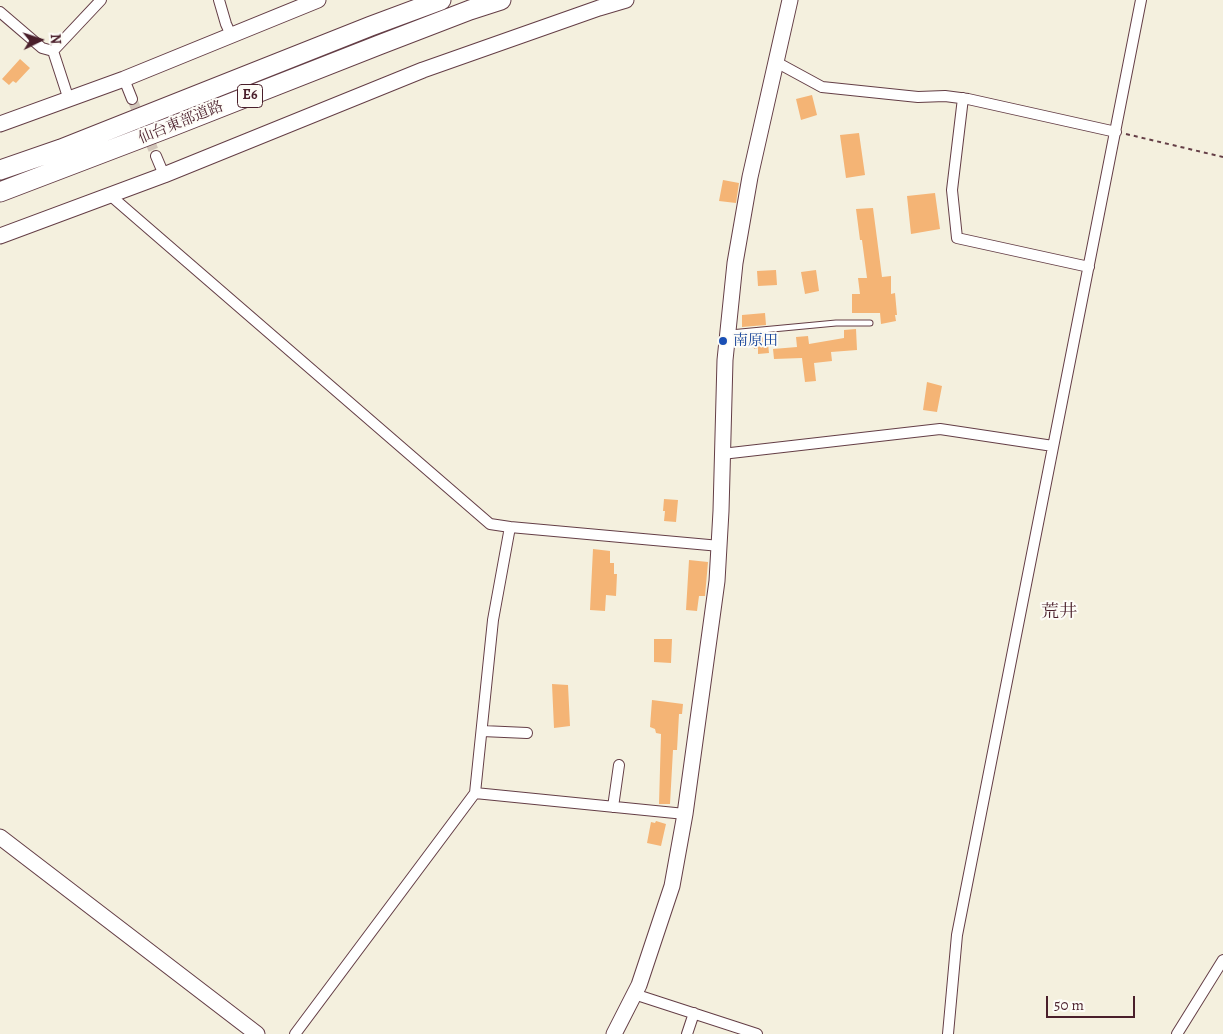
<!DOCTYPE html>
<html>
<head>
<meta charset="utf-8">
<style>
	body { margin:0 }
	#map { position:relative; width:1223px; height:1034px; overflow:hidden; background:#f4f0de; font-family:Alegreya,serif }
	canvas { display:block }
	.north { position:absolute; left:15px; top:15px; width:50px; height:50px; -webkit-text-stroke:4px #fdfcf7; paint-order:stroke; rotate:86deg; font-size:14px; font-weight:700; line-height:20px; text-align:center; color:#4a1f2b }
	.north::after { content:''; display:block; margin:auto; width:18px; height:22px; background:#4a1f2b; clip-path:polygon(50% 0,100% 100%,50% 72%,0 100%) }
	.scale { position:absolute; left:1046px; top:996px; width:89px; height:22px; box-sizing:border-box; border:2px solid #4a1f2b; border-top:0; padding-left:6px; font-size:15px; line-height:18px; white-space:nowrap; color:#4a1f2b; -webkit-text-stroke:4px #fdfcf7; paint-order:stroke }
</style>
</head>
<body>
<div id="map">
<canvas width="1223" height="1034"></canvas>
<div class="north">N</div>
<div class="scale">50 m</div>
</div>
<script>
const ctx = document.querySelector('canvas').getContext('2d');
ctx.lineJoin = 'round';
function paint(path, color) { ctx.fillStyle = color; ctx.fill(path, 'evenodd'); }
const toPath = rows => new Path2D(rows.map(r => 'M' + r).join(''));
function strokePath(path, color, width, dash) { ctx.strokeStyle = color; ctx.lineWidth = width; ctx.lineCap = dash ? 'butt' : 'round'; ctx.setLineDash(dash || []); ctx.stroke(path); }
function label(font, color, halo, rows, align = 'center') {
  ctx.font = font + ' Alegreya,"Noto Serif JP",serif'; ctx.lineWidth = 4; ctx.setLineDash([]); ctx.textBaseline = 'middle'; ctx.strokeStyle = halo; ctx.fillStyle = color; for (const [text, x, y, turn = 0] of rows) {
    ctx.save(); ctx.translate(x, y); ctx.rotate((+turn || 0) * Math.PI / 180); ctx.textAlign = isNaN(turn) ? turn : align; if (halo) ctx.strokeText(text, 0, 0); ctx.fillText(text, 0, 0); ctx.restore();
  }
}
paint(toPath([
	[20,59,30,68,16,83,13,81,9,85,2,79],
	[812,95,817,115,801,120,796,99],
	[859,133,865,175,846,178,840,135],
	[723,180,739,183,736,203,719,201],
	[935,193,940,229,911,234,907,196],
	[873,208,882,277,891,276,891,294,895,293,897,315,895,315,896,321,881,324,880,313,852,313,852,294,860,294,858,278,867,278,862,240,860,240,856,209],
	[776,270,777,285,758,286,757,271],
	[816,270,819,291,805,294,801,272],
	[765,313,766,325,742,327,742,315],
	[856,329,857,350,831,352,832,361,814,363,816,381,805,382,802,358,774,359,773,349,797,347,796,337,808,336,809,344,844,338,844,330],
	[767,334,769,353,758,354,758,348,754,349,753,335],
	[927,382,942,386,937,412,923,410],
	[664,499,678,500,676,522,664,521,665,511,663,511],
	[593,549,610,551,610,563,614,563,614,574,617,574,616,596,606,595,605,611,590,610],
	[689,560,708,562,705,596,699,596,697,611,686,610],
	[654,639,672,639,671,663,654,662],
	[552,684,568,685,570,726,554,728],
	[652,700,683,704,682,714,679,714,677,750,673,750,670,804,659,804,661,734,656,733,655,729,650,727],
	[656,821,666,824,661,846,647,843,651,822,655,823]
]), '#f4b475');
strokePath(toPath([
	[132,99,156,156]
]), '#d2c6ba', 10, [10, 5]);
const lane = toPath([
	[730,333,836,323,870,323]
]);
const street = toPath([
	[219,0,226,24,231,35],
	[0,12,42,48,53,51],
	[776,62,822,87,918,97,945,96,968,99,1116,132],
	[124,79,132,99],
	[963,98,952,190,957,238,1089,267],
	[69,100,53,51,101,0],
	[156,156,164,175],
	[111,196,490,524,510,527],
	[722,454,940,429,1053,446],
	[482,731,527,733],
	[613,807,619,765],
	[685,814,475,793,493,620,510,527,720,546],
	[634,994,757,1034],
	[295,1034,475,793],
	[687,1034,694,1013],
	[948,1034,957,935,1141,0],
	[1177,1034,1223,960]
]);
const secondary = toPath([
	[0,124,124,79,318,0],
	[0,236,164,175,423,70,599,8,626,0],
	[0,837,257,1034],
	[614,1034,639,985,672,886,685,814,717,581,721,511,725,360,735,263,750,177,790,0]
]);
const highway = toPath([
	[0,170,61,149,371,26,441,0],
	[0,192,173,126,379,45,470,10,501,0]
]);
strokePath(lane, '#643e46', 7);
strokePath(street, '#643e46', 12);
strokePath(secondary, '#643e46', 17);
strokePath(highway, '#643e46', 21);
strokePath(toPath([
	[1126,134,1223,157]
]), '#643e46', 2, [4, 4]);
strokePath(lane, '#fff', 5);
strokePath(street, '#fff', 10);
strokePath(secondary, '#fff', 15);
strokePath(highway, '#fff', 19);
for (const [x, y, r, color] of [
	[723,341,5,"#1a4fb4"]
]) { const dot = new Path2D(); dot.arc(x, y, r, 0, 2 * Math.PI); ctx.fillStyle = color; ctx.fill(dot); strokePath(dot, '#fdfcf7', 2); }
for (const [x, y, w] of [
	[250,96,25]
]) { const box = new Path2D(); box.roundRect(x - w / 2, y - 11.5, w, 23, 4); ctx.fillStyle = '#fdfcf7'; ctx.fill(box); strokePath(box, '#4a1f2b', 1); }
label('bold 14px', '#4a1f2b', null, [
	["E6",250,96]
]);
label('15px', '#4a1f2b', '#fdfcf7', [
	["仙台東部道路",181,123,-22]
]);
label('15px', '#164399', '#fdfcf7', [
	["南原田",733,341]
], 'left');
label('18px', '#4a1f2b', '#fdfcf7', [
	["荒井",1059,613]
]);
</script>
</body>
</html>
